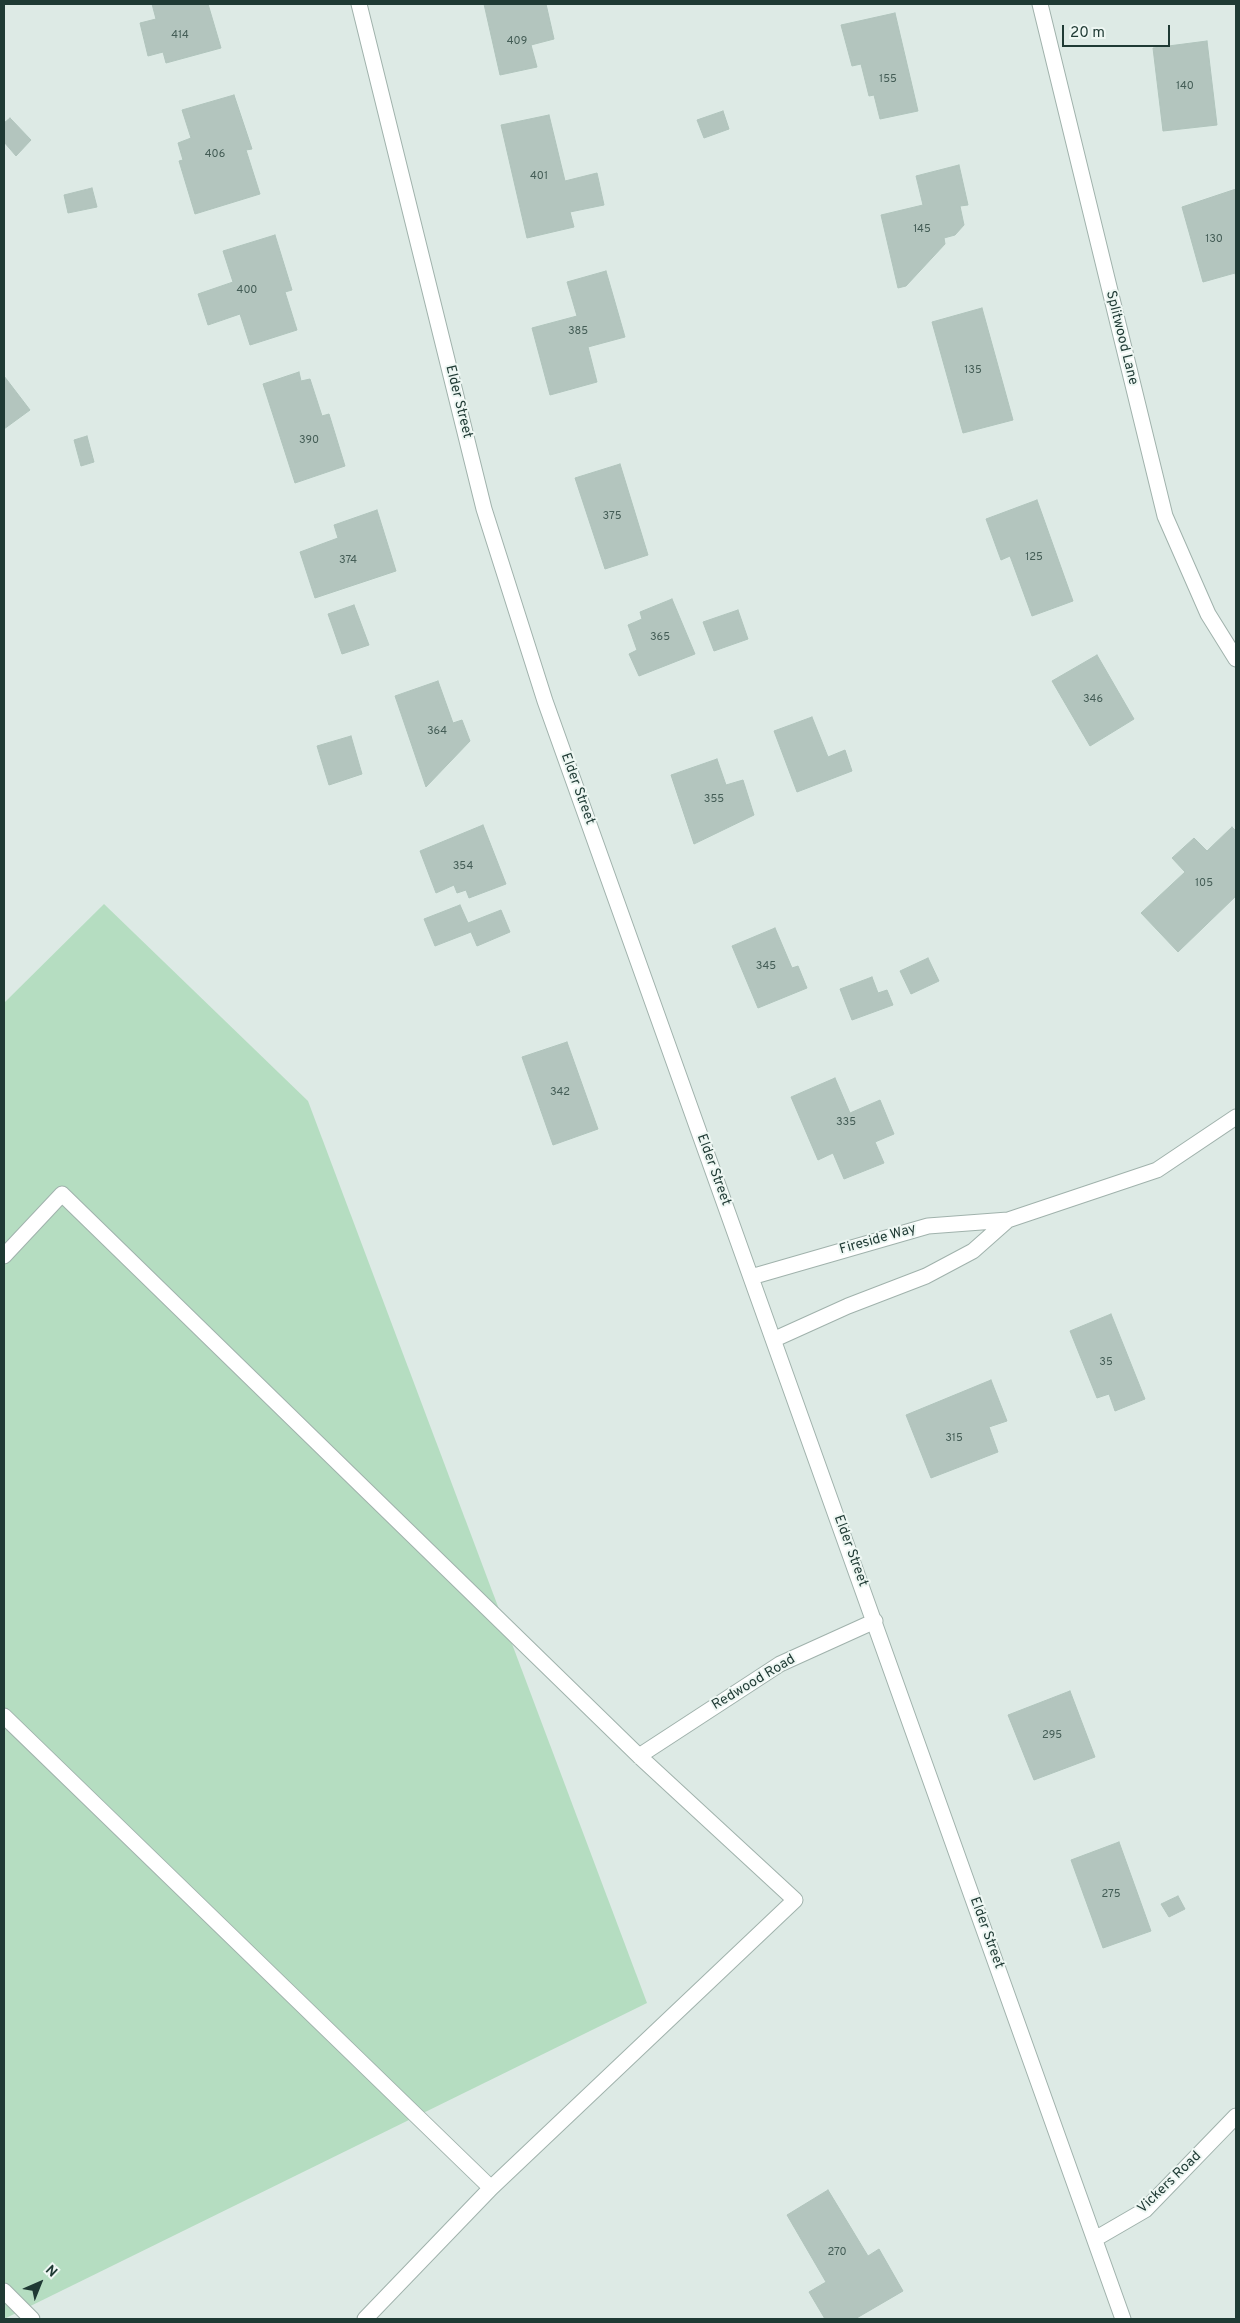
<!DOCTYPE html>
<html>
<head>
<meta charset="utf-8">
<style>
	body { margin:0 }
	#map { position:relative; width:1240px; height:2323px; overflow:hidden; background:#ddeae5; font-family:Overpass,sans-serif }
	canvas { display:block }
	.frame { position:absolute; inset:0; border:5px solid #1f3a34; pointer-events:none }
	.north { position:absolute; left:15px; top:2258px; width:50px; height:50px; -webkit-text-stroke:4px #eef7f3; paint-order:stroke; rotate:44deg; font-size:14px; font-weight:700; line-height:20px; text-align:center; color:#1f3a34 }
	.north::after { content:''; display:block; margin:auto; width:18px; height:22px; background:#1f3a34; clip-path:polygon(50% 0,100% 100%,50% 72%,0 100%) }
	.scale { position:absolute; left:1062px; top:25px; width:108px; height:22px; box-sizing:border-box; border:2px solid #1f3a34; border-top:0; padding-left:6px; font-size:15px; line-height:18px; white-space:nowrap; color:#1f3a34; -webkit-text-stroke:4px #eef7f3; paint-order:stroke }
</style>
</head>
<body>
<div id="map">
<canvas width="1240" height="2323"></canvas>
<div class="frame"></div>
<div class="north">N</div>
<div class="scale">20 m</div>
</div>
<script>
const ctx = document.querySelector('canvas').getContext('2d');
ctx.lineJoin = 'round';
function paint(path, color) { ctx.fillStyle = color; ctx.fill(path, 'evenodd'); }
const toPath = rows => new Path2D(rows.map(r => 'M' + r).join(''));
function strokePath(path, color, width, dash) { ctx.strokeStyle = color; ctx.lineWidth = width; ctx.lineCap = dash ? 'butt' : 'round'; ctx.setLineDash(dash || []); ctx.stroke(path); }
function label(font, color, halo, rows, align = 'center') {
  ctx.font = font + ' Overpass,sans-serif'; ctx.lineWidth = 4; ctx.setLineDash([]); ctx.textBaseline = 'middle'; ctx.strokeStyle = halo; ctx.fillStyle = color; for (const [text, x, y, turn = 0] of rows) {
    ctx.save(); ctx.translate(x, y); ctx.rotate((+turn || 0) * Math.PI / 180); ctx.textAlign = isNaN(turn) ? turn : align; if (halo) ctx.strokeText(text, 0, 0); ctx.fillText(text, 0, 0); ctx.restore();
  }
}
paint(toPath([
	[104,904,308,1101,647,2003,4,2319,4,1003]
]), '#b5ddc1');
const building = toPath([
	[152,4,208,4,221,48,166,63,163,52,148,56,140,23,156,19,152,4],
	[484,4,546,4,554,39,531,45,537,67,500,75,484,4],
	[895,13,918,111,880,119,874,95,869,96,861,64,852,66,841,25,895,13],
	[1207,41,1217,125,1163,131,1153,48,1207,41],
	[234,95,252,149,246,150,260,194,195,214,179,161,183,160,178,143,191,138,182,110,234,95],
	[723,111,729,129,704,138,697,120,723,111],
	[549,115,565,181,597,173,604,205,570,212,574,227,527,238,501,125,549,115],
	[10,118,31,140,16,156,4,142,4,123,10,118],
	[959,165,968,205,960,206,964,225,955,235,944,238,945,244,906,286,898,288,881,215,923,205,916,176,959,165],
	[92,188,97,207,68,213,64,195,92,188],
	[1236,189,1236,278,1235,273,1203,282,1182,207,1236,189],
	[275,235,292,290,285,292,297,330,250,345,240,314,208,325,198,294,233,282,223,251,275,235],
	[606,271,625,337,588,347,597,382,550,395,532,328,577,316,567,282,606,271],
	[982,308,1013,420,963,433,932,322,982,308],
	[299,372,301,381,310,379,322,416,329,414,345,466,295,483,263,384,299,372],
	[4,376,30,410,4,429,4,376],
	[87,436,94,462,81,466,74,440,87,436],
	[620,464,648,555,605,569,575,478,620,464],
	[1037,500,1073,601,1032,616,1010,556,1001,560,986,519,1037,500],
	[377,510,396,571,315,598,300,552,338,538,334,525,377,510],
	[672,599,695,654,639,676,629,654,637,650,628,625,642,619,640,612,672,599],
	[354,605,369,645,342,654,328,614,354,605],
	[738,610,748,639,714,651,703,622,738,610],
	[1097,655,1134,719,1090,746,1052,681,1097,655],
	[438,681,453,723,462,720,470,741,426,787,395,696,438,681],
	[812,717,828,757,845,750,852,771,797,792,774,731,812,717],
	[351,736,362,774,329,785,317,746,351,736],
	[717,759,726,785,743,780,754,815,694,844,671,775,717,759],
	[483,825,506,884,469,898,466,890,457,893,454,885,436,893,420,851,483,825],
	[1232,827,1236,831,1236,896,1178,952,1141,913,1185,872,1172,858,1194,838,1207,851,1232,827],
	[460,905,468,923,501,910,510,932,477,946,471,932,435,946,424,919,460,905],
	[775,928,792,968,798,966,807,988,758,1008,732,946,775,928],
	[928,958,939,981,911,994,900,971,928,958],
	[872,977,878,993,887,990,893,1005,852,1020,840,989,872,977],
	[567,1042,598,1129,553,1145,522,1057,567,1042],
	[835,1078,850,1113,880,1100,894,1134,875,1142,884,1163,844,1179,833,1153,818,1160,791,1097,835,1078],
	[1111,1314,1145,1399,1115,1411,1109,1394,1097,1398,1070,1331,1111,1314],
	[991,1380,1007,1421,989,1427,998,1452,931,1478,906,1415,991,1380],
	[1070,1691,1095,1757,1034,1780,1008,1715,1070,1691],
	[1119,1842,1151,1931,1103,1948,1071,1860,1119,1842],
	[1178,1896,1185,1909,1169,1917,1161,1904,1178,1896],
	[828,2190,868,2256,879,2249,903,2291,855,2319,825,2319,809,2292,826,2282,787,2215,828,2190]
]);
paint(building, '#b3c5be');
strokePath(building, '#b0c4bc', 1);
const minor = toPath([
	[359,4,484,509,545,701,1123,2319],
	[1040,4,1165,516,1208,614,1236,659],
	[4,1256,62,1194,639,1756,795,1900,491,2188,4,1716],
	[751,1277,928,1226,1008,1220,1157,1170,1236,1117],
	[775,1339,848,1306,926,1276,973,1251,1008,1220],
	[639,1756,780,1664,875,1621],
	[1095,2239,1145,2210,1236,2116],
	[4,2291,32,2319],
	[365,2319,491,2188]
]);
strokePath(minor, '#a0b2ac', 17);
strokePath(minor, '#fff', 15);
label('11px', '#445d56', null, [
	["414",180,36],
	["409",517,42],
	["155",888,80],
	["140",1185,87],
	["406",215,155],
	["401",539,177],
	["145",922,230],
	["130",1214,240],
	["400",247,291],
	["385",578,332],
	["135",973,371],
	["390",309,441],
	["375",612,517],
	["125",1034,558],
	["374",348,561],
	["365",660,638],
	["346",1093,700],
	["364",437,732],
	["355",714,800],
	["354",463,867],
	["105",1204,884],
	["345",766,967],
	["342",560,1093],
	["335",846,1123],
	["35",1106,1363],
	["315",954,1439],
	["295",1052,1736],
	["275",1111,1895],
	["270",837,2253]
]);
label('14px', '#1f3a34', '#eef7f3', [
	["Splitwood Lane",1121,338,76],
	["Elder Street",458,402,76],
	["Elder Street",577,789,70],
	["Elder Street",713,1170,70],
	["Fireside Way",878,1240,-16],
	["Elder Street",850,1551,70],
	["Redwood Road",754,1683,-31],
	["Elder Street",986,1933,70],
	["Vickers Road",1170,2183,-44]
]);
</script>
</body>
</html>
